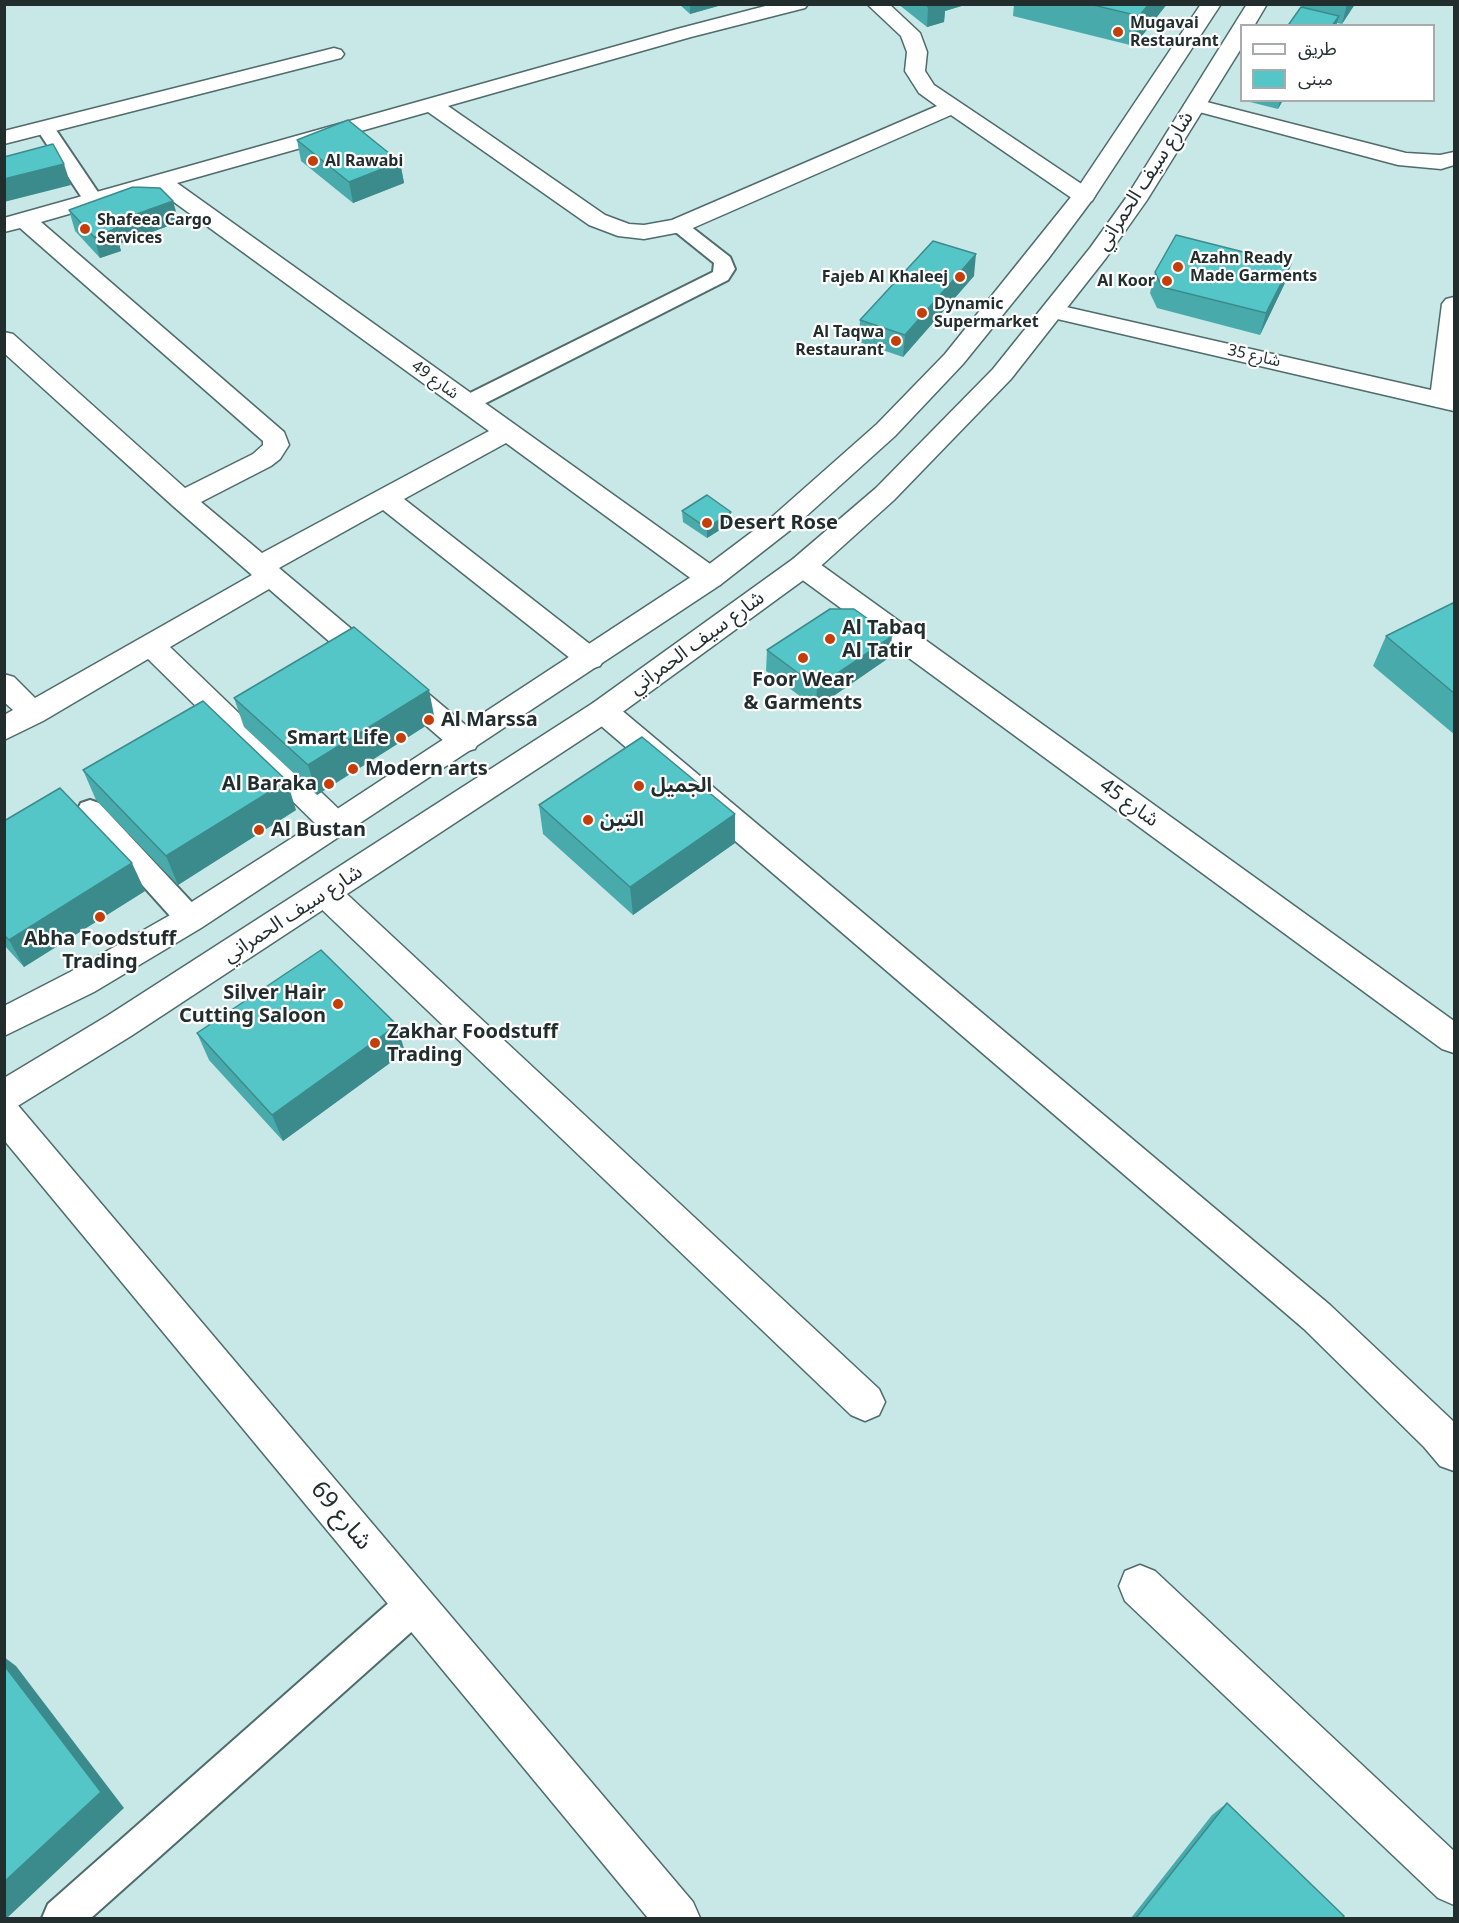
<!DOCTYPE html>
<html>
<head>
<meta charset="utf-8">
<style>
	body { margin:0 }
	#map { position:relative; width:1459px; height:1923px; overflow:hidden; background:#c8e7e7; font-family:"Noto Sans","Noto Sans Arabic",sans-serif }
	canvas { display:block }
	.frame { position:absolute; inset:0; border:6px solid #222e2e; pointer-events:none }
	.legend { position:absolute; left:1240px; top:24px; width:195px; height:78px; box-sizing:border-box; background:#fff; border:2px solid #a7abab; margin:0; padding:8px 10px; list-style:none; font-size:18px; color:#222e2e }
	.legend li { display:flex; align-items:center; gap:12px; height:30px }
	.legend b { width:30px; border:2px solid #a7abab }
</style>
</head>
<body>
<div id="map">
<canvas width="1459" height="1923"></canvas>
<div class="frame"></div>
<ul class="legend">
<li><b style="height:8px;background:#fff"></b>طريق</li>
<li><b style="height:16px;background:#55c6c8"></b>مبنى</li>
</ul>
</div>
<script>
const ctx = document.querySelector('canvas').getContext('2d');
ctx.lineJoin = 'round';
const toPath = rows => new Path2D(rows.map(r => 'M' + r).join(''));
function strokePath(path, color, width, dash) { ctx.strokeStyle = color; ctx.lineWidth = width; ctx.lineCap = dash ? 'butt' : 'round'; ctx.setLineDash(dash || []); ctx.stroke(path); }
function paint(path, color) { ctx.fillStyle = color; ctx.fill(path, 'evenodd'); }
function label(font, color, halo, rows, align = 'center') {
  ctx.font = font + ' "Noto Sans","Noto Sans Arabic",sans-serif'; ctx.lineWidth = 4.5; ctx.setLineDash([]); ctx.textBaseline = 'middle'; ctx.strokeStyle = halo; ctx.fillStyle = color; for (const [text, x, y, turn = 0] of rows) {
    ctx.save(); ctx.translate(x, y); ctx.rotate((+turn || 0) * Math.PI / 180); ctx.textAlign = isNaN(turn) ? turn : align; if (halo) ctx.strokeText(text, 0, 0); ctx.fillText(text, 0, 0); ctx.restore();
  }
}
const service = toPath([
	[45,122,52,124,104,201,101,205,87,205,84,201,36,128,38,124,45,122],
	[678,220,685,222,730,257,735,269,728,280,476,408,468,410,460,408,457,403,460,398,713,272,714,263,668,226,671,222,678,220],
	[90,800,99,803,200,911,204,919,200,927,190,930,180,927,81,817,77,810,81,803,90,800],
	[414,1587,427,1592,432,1605,427,1618,91,1918,42,1918,48,1904,401,1592,414,1587]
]);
const minor = toPath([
	[773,4,808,4,805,8,691,37,448,106,605,215,629,224,644,225,672,220,937,106,919,93,905,71,907,52,901,36,867,4,889,4,920,33,927,52,925,71,934,85,1092,191,1095,196,1092,201,1084,203,1076,201,951,115,686,231,644,239,618,236,589,225,428,112,177,183,720,571,724,578,720,585,710,587,700,585,506,443,404,499,600,652,604,659,600,666,590,669,580,666,383,510,279,568,475,733,479,741,475,749,464,752,453,749,269,589,170,647,347,817,352,825,347,833,336,837,325,833,148,659,43,721,4,740,4,715,13,710,4,702,4,674,14,677,35,698,252,575,173,506,4,353,4,332,13,334,185,488,253,454,263,445,263,441,20,228,4,232,4,218,677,29,773,4],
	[156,189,489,431,262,553,201,502,271,466,280,459,289,445,284,432,41,222,156,189],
	[334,48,341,50,344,54,341,58,4,144,4,131,334,48],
	[1195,99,1406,153,1440,155,1454,152,1454,165,1441,169,1398,165,1188,109,1184,105,1188,101,1195,99],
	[1454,297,1454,411,1053,318,1045,316,1041,311,1045,306,1053,304,1431,390,1442,304,1446,299,1454,297],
	[803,557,813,559,1454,1021,1454,1053,1442,1049,793,573,789,566,793,559,803,557],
	[603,700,613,703,1330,1305,1454,1422,1454,1471,1440,1466,1424,1447,1304,1329,593,719,588,711,593,703,603,700],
	[325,880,336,884,879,1389,885,1402,879,1415,865,1421,851,1415,314,902,309,893,314,884,325,880],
	[4,1099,16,1103,693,1902,700,1918,648,1918,4,1140,4,1099],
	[1140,1565,1155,1571,1454,1851,1454,1905,1438,1898,1125,1601,1119,1586,1125,1571,1140,1565]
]);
const tertiary = toPath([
	[1201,4,1221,4,1095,196,1048,259,963,364,895,436,793,528,720,585,201,928,94,992,4,1036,4,1006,70,972,179,910,325,817,700,571,773,516,877,424,945,354,1075,192,1201,4],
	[1247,4,1267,4,1254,26,1242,26,1242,47,1147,200,1106,258,1011,379,894,500,813,573,613,719,131,1036,16,1107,4,1111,4,1078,107,1016,593,703,793,559,876,488,993,369,1090,248,1126,198,1247,4]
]);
strokePath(service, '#4f6b6b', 4);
strokePath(minor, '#4f6b6b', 3);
strokePath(tertiary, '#4f6b6b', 3);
paint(service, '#fff');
paint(minor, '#fff');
paint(tertiary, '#fff');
paint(toPath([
	[679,4,725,4,690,14],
	[898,4,968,4,945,11,944,22,927,27],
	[1014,4,1167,4,1134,46,1013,16],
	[1302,4,1355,4,1342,24,1337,23,1336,26,1289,26,1302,8],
	[1246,100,1283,100,1278,109,1246,101],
	[297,140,400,162,404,183,353,203,301,161],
	[69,210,179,222,119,244,121,251,100,258,75,231],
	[1291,264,1284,285,1260,335,1157,308,1150,293,1155,272],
	[974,276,903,357,859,342,860,320],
	[682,511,731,512,731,523,707,538,683,522],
	[1455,602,1455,735,1373,666,1386,636],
	[767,650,890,657,816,708,766,671],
	[234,698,435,720,317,795,244,727],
	[83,770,296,810,178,885,96,800],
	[539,805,735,814,735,843,633,915,543,834],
	[4,821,145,891,24,967,4,945],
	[197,1033,405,1052,283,1141,209,1060],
	[1227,1803,1343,1918,1131,1918,1212,1815]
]), '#49aaac');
paint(toPath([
	[690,4,725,4,690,14],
	[935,4,968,4,945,11,944,22,927,27,928,7],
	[1149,4,1167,4,1134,46,1139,16],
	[1347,4,1355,4,1342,24],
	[1339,16,1336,26,1332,26],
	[1280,100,1283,100,1278,109],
	[400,162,404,183,353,203,349,182],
	[64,164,71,185,4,202,4,179],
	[173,201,179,222,119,244,121,251,100,258,94,237,109,224],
	[976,254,974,276,903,357,905,335],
	[1291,264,1284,285,1260,335,1266,313],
	[731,512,731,523,707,538,707,528],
	[892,636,890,657,816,708,817,687],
	[429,690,435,720,317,795,308,765],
	[287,781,296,810,178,885,166,856],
	[735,814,735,843,633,915,630,887],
	[132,863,145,891,24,967,9,940],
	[397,1025,405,1052,283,1141,272,1115],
	[4,1657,16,1666,124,1808,7,1918,4,1918]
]), '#3c8b8c');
const building = toPath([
	[926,4,936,4,928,7,926,4],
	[1089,4,1149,4,1139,16,1089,4],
	[1301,7,1339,16,1332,26,1294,26,1289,24,1301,7],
	[348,120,400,162,349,182,297,140,348,120],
	[53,144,64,164,4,179,4,157,53,144],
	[133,187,160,188,173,201,109,224,115,229,94,237,69,210,133,187],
	[1176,235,1291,264,1266,313,1162,287,1155,272,1176,235],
	[933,241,976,254,905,335,860,320,933,241],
	[707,495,731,512,707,528,682,511,707,495],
	[1455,602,1455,694,1386,636,1455,602],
	[830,609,854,609,892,636,817,687,767,650,830,609],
	[354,627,429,690,308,765,234,698,354,627],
	[203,701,287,781,166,856,83,770,203,701],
	[642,737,735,814,630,887,539,805,642,737],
	[60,788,132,863,9,940,4,935,4,821,60,788],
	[321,950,397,1025,272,1115,197,1033,321,950],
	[4,1665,101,1792,4,1882,4,1665],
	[1227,1803,1344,1916,1343,1918,1136,1918,1227,1803]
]);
paint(building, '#55c6c8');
strokePath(building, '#3c8b8c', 1.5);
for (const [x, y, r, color] of [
	[1118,32,6,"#c63e07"],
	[313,161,6,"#c63e07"],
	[85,229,6,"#c63e07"],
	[1178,267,6,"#c63e07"],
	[960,277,6,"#c63e07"],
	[1167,281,6,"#c63e07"],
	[922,313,6,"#c63e07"],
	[896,341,6,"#c63e07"],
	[707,523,6,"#c63e07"],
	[830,639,6,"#c63e07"],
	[803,658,6,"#c63e07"],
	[429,720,6,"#c63e07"],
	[401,738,6,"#c63e07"],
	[353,769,6,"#c63e07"],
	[329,784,6,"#c63e07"],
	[639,786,6,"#c63e07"],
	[588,820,6,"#c63e07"],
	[259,830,6,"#c63e07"],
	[100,917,6,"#c63e07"],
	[338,1004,6,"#c63e07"],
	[375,1043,6,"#c63e07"]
]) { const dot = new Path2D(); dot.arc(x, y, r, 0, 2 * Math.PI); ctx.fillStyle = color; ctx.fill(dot); strokePath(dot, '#fff', 2); }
label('bold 16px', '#222e2e', '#fff', [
	["Mugavai",1130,23],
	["Restaurant",1130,41],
	["Al Rawabi",325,161],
	["Shafeea Cargo",97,220],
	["Services",97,238],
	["Azahn Ready",1190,258],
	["Made Garments",1190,276],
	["Fajeb Al Khaleej",948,277,"right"],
	["Al Koor",1155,281,"right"],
	["Dynamic",934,304],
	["Supermarket",934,322],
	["Al Taqwa",884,332,"right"],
	["Restaurant",884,350,"right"]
], 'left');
label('16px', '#222e2e', '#fff', [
	["شارع 35",1254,356,13],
	["شارع 49",435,380,36]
]);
label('20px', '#222e2e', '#fff', [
	["شارع سيف الحمراني",1145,181,-57],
	["شارع سيف الحمراني",697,643,-36],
	["شارع 45",1129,803,36],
	["شارع سيف الحمراني",293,914,-33]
]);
label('bold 20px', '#222e2e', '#fff', [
	["Desert Rose",719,523],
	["Al Tabaq",842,628],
	["Al Tatir",842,651],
	["Foor Wear",803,680,"center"],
	["& Garments",803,703,"center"],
	["Al Marssa",441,720],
	["Smart Life",389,738,"right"],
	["Modern arts",365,769],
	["Al Baraka",317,784,"right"],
	["الجميل",651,786],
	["التين",600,820],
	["Al Bustan",271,830],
	["Abha Foodstuff",100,939,"center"],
	["Trading",100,962,"center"],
	["Silver Hair",326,993,"right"],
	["Cutting Saloon",326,1016,"right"],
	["Zakhar Foodstuff",387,1032],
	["Trading",387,1055]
], 'left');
label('24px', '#222e2e', '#fff', [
	["شارع 69",341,1516,50]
]);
</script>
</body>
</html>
